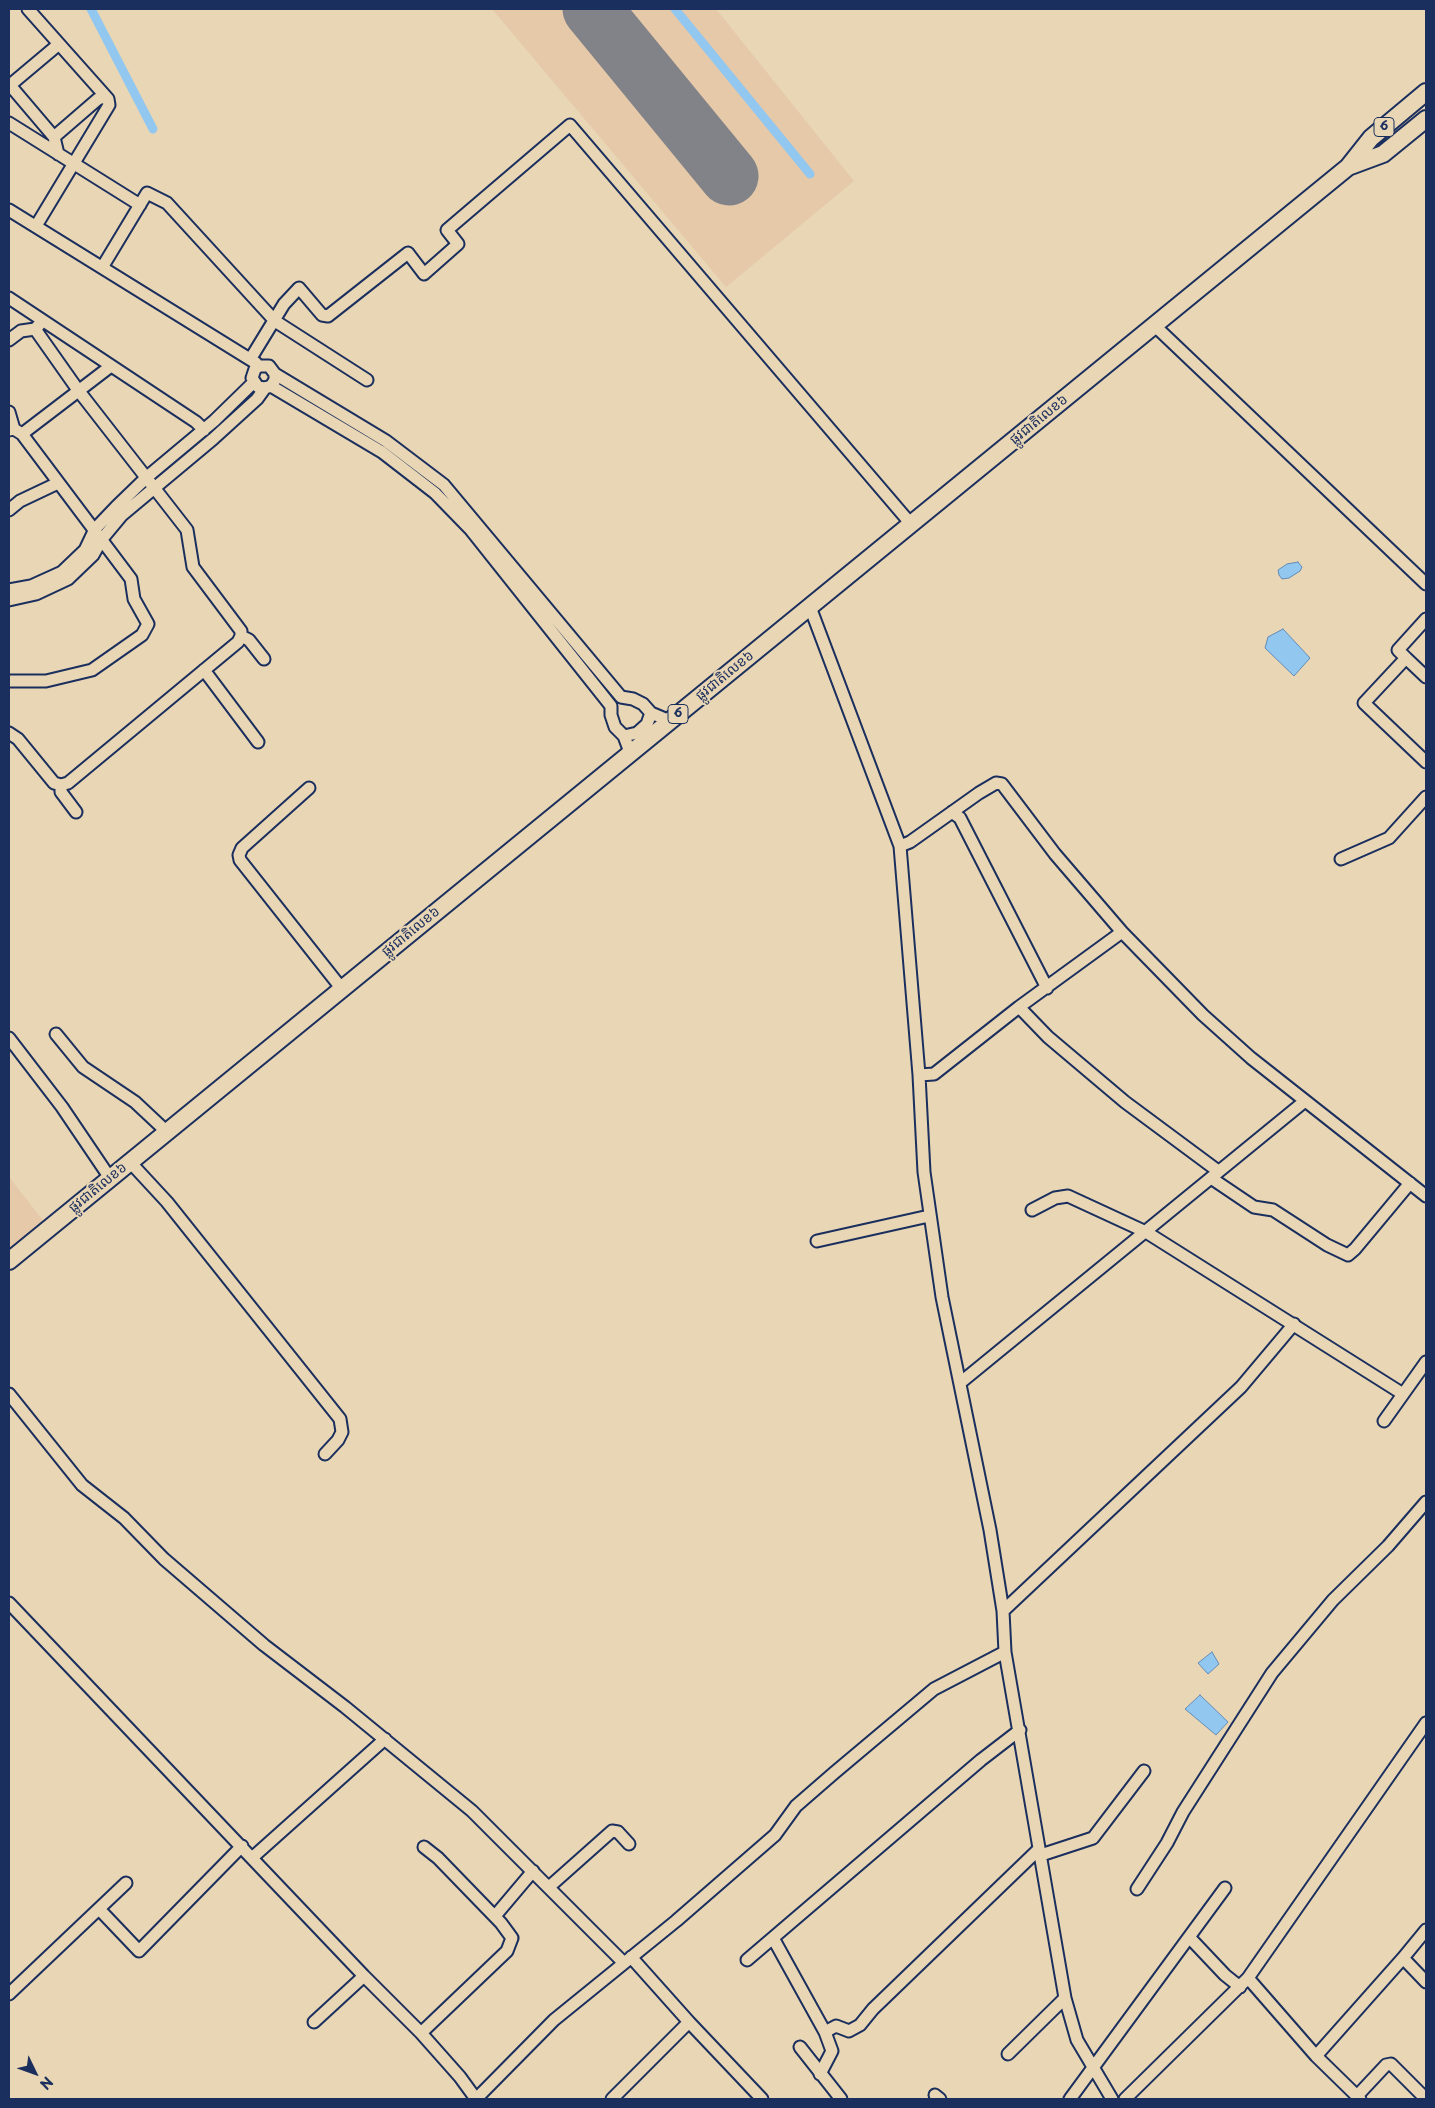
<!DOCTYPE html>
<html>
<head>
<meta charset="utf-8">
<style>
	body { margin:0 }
	#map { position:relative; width:1435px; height:2108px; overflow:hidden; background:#e9d6b4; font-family:"Playpen Sans",sans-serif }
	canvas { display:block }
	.frame { position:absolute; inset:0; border:10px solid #1b2f5e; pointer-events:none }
	.north { position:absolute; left:10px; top:2048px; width:50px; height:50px; -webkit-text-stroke:4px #e9d6b4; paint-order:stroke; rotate:132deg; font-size:14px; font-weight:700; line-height:20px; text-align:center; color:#1b2f5e }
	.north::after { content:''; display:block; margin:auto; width:18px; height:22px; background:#1b2f5e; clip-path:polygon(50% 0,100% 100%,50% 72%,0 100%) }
</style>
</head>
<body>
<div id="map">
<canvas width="1435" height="2108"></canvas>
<div class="frame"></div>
<div class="north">N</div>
</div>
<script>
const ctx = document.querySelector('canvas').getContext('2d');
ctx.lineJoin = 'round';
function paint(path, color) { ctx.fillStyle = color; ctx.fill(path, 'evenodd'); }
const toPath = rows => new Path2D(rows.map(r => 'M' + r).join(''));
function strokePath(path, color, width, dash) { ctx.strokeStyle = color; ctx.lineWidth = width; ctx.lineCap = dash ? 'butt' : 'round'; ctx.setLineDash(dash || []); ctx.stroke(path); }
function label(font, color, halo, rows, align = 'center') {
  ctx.font = font + ' "Playpen Sans","Noto Sans Khmer",sans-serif'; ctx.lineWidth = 4; ctx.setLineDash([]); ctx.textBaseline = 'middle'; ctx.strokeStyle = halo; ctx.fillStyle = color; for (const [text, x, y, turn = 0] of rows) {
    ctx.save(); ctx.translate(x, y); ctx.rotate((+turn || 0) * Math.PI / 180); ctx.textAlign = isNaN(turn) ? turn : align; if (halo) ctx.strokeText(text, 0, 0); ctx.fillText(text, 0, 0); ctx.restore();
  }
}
paint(toPath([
	[492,9,716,9,854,181,726,287],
	[9,1177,45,1223,9,1253]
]), '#e5c9a9');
const water = toPath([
	[1298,562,1302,567,1300,571,1289,578,1282,579,1279,575,1278,570,1287,564,1298,562],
	[1283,629,1310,658,1294,676,1265,648,1268,637,1283,629],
	[1212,1652,1219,1664,1208,1674,1198,1663,1212,1652],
	[1200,1695,1228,1722,1216,1735,1185,1709,1200,1695]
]);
paint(water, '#92c7f0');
strokePath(water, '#628ab6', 1);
strokePath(toPath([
	[91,9,153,129],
	[675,9,810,174]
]), '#92c7f0', 9);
strokePath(toPath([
	[592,9,729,176]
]), '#828289', 59);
const minor = toPath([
	[28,9,108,99,109,105,36,226],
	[9,84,54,137,58,154],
	[9,86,59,44],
	[9,123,140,205],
	[54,137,98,99,104,97,108,99],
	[9,210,256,363],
	[103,266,147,193,167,203,275,321,367,380],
	[9,298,196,422,204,430],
	[1154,325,1426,584],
	[9,340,21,331,35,329,39,325],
	[251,358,284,304,299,288,322,315,328,316,408,253,424,274,458,244,447,230,570,125,911,524],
	[275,374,275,380,271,386,265,388,258,387,252,378,255,369,259,366,269,366,275,374,386,441,444,485,621,697,633,699,643,704,651,713,670,721],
	[271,386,382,452,435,493,471,530,611,706,611,715,615,727,624,736,630,752],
	[9,412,14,429],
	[9,430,14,429,22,434,131,579,134,599,148,624,142,635,92,670,46,681,9,681],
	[22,434,111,366],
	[9,510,20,501,58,483],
	[9,590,31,586,62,572,85,550,95,529,116,507,147,477,214,421,254,382],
	[9,600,36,594,68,579,93,555,102,539,122,515,213,439,257,399,265,388],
	[810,607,900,846,919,1075,924,1172,942,1297,990,1530,1003,1611,1005,1652,1065,1998,1077,2040,1112,2099],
	[1426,619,1398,650,1406,658,1364,703,1426,762],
	[241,636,249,640,264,659],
	[1406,658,1426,677],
	[204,670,258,742],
	[9,733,18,739,54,783,61,785,68,783,238,642,241,636,241,631,193,567,187,530,78,390,35,329],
	[624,736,637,733,647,724,651,713],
	[61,785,61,792,76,812],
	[309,788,242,848,239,855,240,860,342,989],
	[952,812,960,818,1047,988],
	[900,846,910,842,979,793,996,783,1002,784,1055,854,1122,932,1203,1015,1251,1058,1426,1196],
	[1341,859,1389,838,1426,797],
	[1019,1007,1048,1037,1125,1102,1218,1171],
	[56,1034,83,1067,135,1102,167,1132],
	[9,1038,62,1107,110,1178],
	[919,1075,934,1074,1019,1007,1122,932],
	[130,1162,167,1202,340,1419,342,1432,338,1440,325,1454],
	[1211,1178,1254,1207,1273,1210,1327,1245,1348,1255,1355,1249,1410,1183],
	[1032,1210,1055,1198,1068,1196,1146,1232,1403,1394],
	[817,1241,929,1216],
	[960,1383,1305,1101],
	[9,1394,82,1485,124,1518,164,1559,264,1645,345,1707,472,1811,624,1963],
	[1384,1421,1426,1362],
	[9,1603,364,1976,421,2033,460,2077,476,2099],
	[1003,1611,1241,1387,1294,1324],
	[1041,1855,1093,1838,1144,1771],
	[253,1857,385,1739],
	[549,1887,612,1831,618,1832,629,1844],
	[1137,1889,1167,1843,1183,1812,1272,1673,1333,1600,1388,1546,1426,1502],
	[99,1909,139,1951,242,1846],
	[495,1916,533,1871],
	[1426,1930,1403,1958,1426,1982],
	[773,1938,825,2032],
	[1190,1938,1225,1975,1240,1987],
	[747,1960,981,1760,1020,1730],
	[1248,1978,1316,2056,1360,2099],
	[9,1994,126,1883],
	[314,2022,364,1976],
	[689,2022,762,2099],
	[421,2033,507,1951,512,1938,501,1923,438,1858,424,1847],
	[800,2047,841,2099],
	[1008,2054,1065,1998],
	[1316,2056,1403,1958],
	[820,2074,832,2051,825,2032,836,2026,849,2031,860,2025,873,2009,1039,1849],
	[935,2095,940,2099],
	[1357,2096,1386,2065,1391,2064,1426,2099],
	[476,2099,554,2020,676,1921,775,1835,796,1806,834,1773,934,1689,1005,1652],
	[612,2099,689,2022,631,1957],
	[1070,2099,1225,1888],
	[1125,2099,1248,1978,1426,1723]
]);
const highway = toPath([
	[1348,167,1383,154,1426,119],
	[9,1261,1348,167,1371,138,1426,92]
]);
strokePath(minor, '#1b2f5e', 15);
strokePath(highway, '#1b2f5e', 20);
strokePath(minor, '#e9d6b4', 11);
strokePath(highway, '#e9d6b4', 16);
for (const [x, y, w] of [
	[1384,127,20],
	[678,714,20]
]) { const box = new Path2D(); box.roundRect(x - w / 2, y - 9.5, w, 19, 4); ctx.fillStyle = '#e9d6b4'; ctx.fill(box); strokePath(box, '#1b2f5e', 1); }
label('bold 12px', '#1b2f5e', null, [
	["6",1384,127],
	["6",678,714]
]);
label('14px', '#1b2f5e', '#e9d6b4', [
	["ផ្លូវជាតិលេខ៦",1039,420,-39],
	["ផ្លូវជាតិលេខ៦",725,676,-39],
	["ផ្លូវជាតិលេខ៦",411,932,-39],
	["ផ្លូវជាតិលេខ៦",98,1188,-39]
]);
</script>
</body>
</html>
